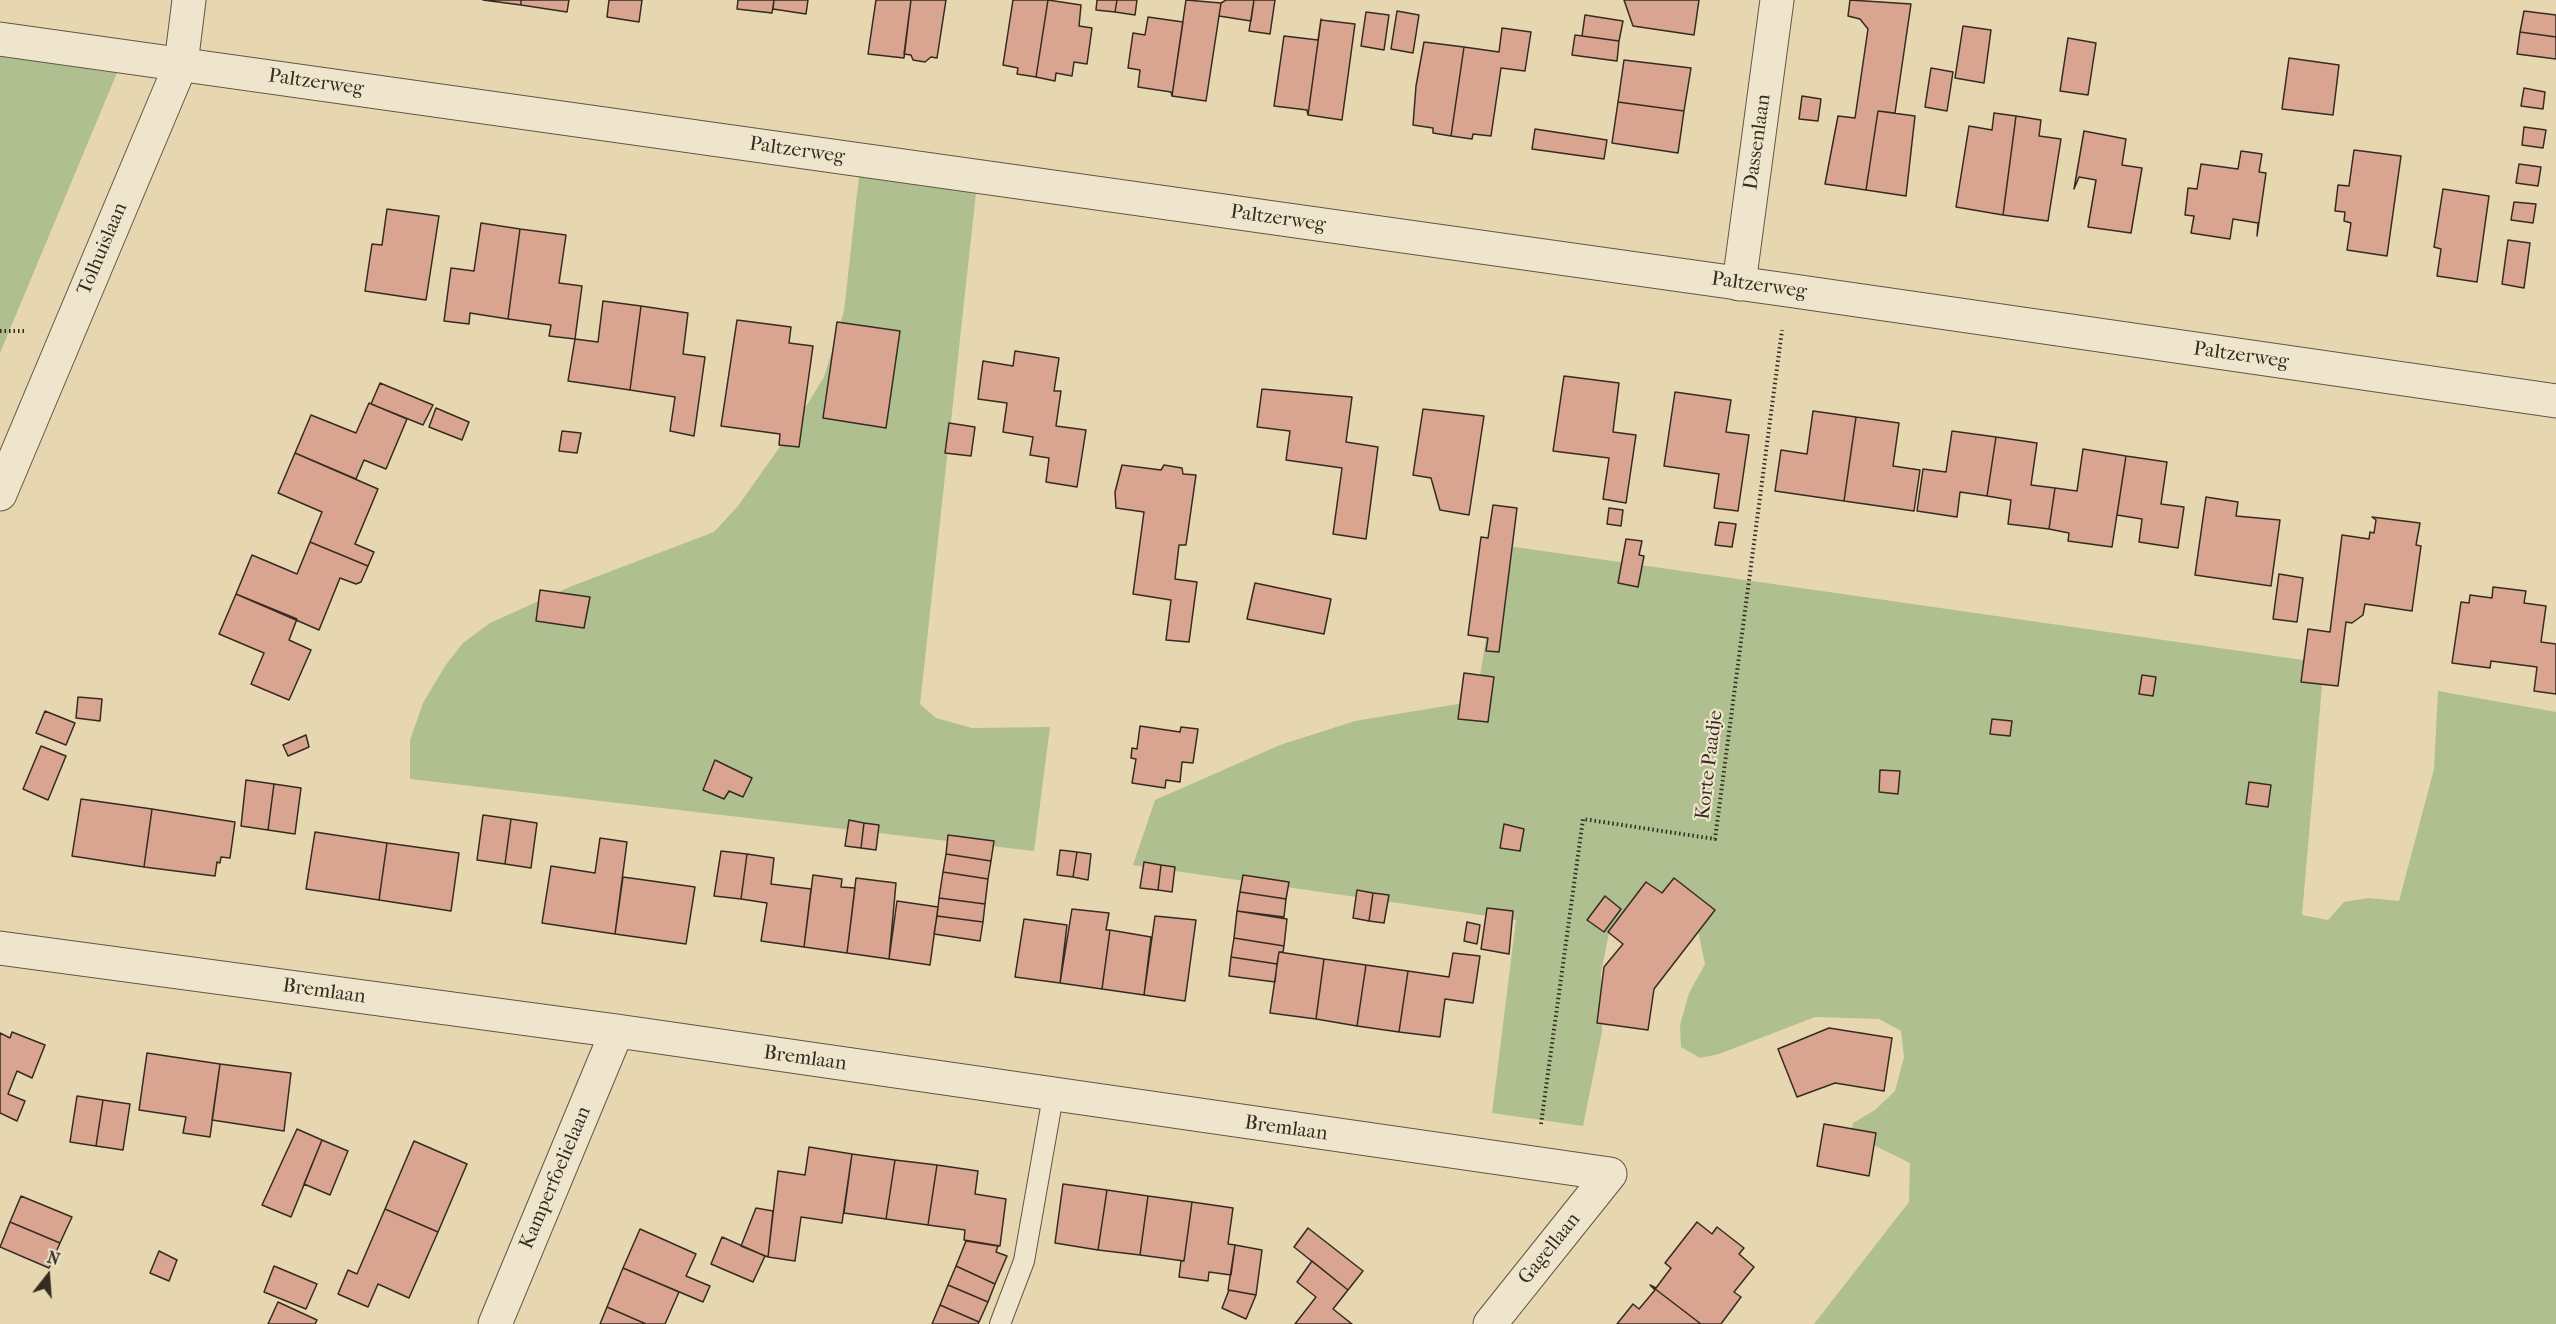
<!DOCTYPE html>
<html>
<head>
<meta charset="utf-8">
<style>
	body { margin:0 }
	#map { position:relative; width:2556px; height:1324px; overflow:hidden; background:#e6d7b1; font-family:"IM FELL French Canon",serif }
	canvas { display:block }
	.north { position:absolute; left:18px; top:1246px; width:60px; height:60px; -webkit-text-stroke:4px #efe5cc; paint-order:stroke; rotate:17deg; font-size:16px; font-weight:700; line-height:24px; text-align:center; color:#352b21 }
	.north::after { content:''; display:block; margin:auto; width:21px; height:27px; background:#352b21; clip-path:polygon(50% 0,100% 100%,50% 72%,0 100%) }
</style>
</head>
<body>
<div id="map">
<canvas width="2556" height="1324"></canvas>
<div class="north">N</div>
</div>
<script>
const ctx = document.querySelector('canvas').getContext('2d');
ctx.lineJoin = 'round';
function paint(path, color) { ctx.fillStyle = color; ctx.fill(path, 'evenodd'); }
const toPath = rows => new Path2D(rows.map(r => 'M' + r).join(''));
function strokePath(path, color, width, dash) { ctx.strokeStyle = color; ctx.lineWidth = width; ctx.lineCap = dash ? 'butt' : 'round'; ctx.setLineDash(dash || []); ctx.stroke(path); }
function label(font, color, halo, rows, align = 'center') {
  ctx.font = font + ' "IM FELL French Canon",serif'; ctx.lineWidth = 4.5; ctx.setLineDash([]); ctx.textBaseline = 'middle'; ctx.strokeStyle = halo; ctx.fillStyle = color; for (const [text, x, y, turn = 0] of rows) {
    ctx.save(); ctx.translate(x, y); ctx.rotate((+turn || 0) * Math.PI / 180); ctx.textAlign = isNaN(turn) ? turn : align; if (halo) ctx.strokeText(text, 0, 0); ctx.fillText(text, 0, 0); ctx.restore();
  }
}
paint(toPath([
	[0,55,117,73,0,353],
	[859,176,976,193,920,704,936,718,972,728,1050,727,1034,851,410,779,410,740,423,703,445,666,463,643,490,623,572,586,714,532,738,506,789,434,824,377,844,311],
	[1501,545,2324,663,2302,915,2328,920,2344,902,2369,898,2399,901,2434,769,2438,691,2556,712,2556,1324,1814,1324,1909,1202,1910,1163,1851,1134,1853,1123,1875,1110,1895,1091,1904,1057,1901,1031,1879,1019,1815,1017,1719,1054,1700,1058,1681,1047,1680,1025,1689,993,1705,964,1698,931,1627,910,1609,933,1601,973,1602,1032,1583,1126,1492,1113,1516,920,1133,865,1155,800,1280,745,1355,721,1476,701]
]), '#b0bf90');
const building = toPath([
	[483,0,521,0,521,5,483,0],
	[521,0,569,0,567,12,521,5,521,0],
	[609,0,642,0,639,22,607,17,609,0],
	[738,0,774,0,772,13,737,9,738,0],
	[774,0,808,0,806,14,773,9,774,0],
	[876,0,911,0,904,58,868,54,876,0],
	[911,0,946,0,937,58,931,57,925,62,913,60,911,55,904,54,911,0],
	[1013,0,1048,0,1036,77,1017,74,1018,68,1003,65,1013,0],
	[1048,0,1081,5,1079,26,1092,28,1087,64,1074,62,1072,76,1056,73,1055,81,1036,77,1048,0],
	[1097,0,1117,0,1115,12,1096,10,1097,0],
	[1117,0,1137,0,1135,15,1115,12,1117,0],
	[1186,0,1221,3,1206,101,1172,96,1186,0],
	[1226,0,1254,0,1251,21,1219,16,1221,3,1226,0],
	[1254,0,1275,0,1270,34,1249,31,1254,0],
	[1624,0,1699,0,1694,35,1633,26,1624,0],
	[1850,0,1911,4,1895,113,1878,111,1866,190,1825,184,1838,116,1855,118,1868,29,1860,19,1848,16,1850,0],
	[1397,11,1419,15,1413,53,1391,49,1397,11],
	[2524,11,2556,15,2556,37,2520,32,2524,11],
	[1366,12,1389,15,1384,50,1361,46,1366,12],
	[1585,15,1623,21,1619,41,1582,36,1585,15],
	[1148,17,1183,22,1172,96,1171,92,1138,87,1140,70,1128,68,1133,33,1145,35,1148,17],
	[1321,19,1321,20,1308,115,1307,110,1274,106,1284,36,1318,40,1321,19],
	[1321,20,1355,24,1342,120,1308,115,1321,20],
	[1963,26,1991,30,1984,83,1955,78,1963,26],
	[1502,28,1531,32,1525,71,1501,68,1491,136,1473,134,1472,139,1451,136,1464,47,1499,52,1502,28],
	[2520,32,2556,37,2556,59,2517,54,2520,32],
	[1575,35,1619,41,1617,61,1572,55,1575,35],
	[2068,38,2096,43,2088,95,2060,91,2068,38],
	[1424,42,1464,47,1451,136,1433,133,1433,128,1413,125,1416,86,1424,42],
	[2289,58,2339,65,2333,115,2282,109,2289,58],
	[1624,60,1691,68,1684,111,1618,102,1624,60],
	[1931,68,1953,72,1947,111,1925,107,1931,68],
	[2524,88,2545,92,2543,109,2521,106,2524,88],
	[1802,96,1821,99,1818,121,1799,119,1802,96],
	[1618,102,1684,111,1678,153,1612,143,1618,102],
	[1878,111,1915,116,1906,196,1866,190,1878,111],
	[1994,113,2016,116,2003,215,1956,207,1969,126,1992,130,1994,113],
	[2016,116,2041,120,2039,136,2061,139,2048,221,2003,215,2016,116],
	[2524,127,2546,130,2543,148,2522,145,2524,127],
	[1535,129,1607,140,1604,159,1532,149,1535,129],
	[2084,131,2126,139,2122,165,2142,168,2131,233,2088,227,2096,180,2079,177,2074,189,2084,131],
	[2354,150,2401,156,2387,256,2347,250,2351,223,2344,221,2345,212,2335,211,2338,185,2349,186,2354,150],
	[2241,151,2262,154,2259,172,2266,173,2257,236,2258,223,2233,219,2230,239,2191,233,2194,216,2185,215,2188,188,2197,189,2201,164,2238,169,2241,151],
	[2519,164,2541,167,2538,186,2516,183,2519,164],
	[2443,189,2489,196,2477,282,2437,276,2441,249,2434,247,2443,189],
	[2514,202,2536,204,2533,223,2511,220,2514,202],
	[387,209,439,216,426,300,365,291,372,244,382,245,387,209],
	[481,223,520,229,508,319,470,313,469,324,444,321,451,268,474,271,481,223],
	[520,229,566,235,559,283,582,286,575,339,549,336,551,325,508,319,520,229],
	[2508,240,2530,243,2524,288,2502,284,2508,240],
	[603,301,641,306,630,390,568,381,575,339,598,342,603,301],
	[641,306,688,313,683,354,705,357,694,436,670,431,675,397,630,390,641,306],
	[737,320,791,327,789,343,813,346,799,447,779,445,780,434,721,426,737,320],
	[837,322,900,331,886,428,823,418,837,322],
	[1015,351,1059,358,1054,391,1061,391,1056,426,1086,430,1077,487,1046,482,1049,458,1030,455,1033,437,1003,432,1007,403,978,399,983,361,1013,366,1015,351],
	[1564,376,1619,383,1613,432,1636,435,1626,503,1603,499,1609,458,1553,451,1564,376],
	[380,383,433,405,423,425,371,404,380,383],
	[1262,389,1352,397,1346,442,1378,447,1366,539,1333,534,1342,468,1286,460,1290,431,1257,427,1262,389],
	[1675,392,1731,400,1726,432,1749,435,1738,511,1714,508,1719,474,1664,466,1675,392],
	[369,403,407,419,386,469,364,460,356,479,295,453,311,415,356,433,369,403],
	[436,408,469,422,462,440,429,427,436,408],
	[1423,409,1484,416,1469,515,1440,510,1431,478,1413,475,1423,409],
	[1813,411,1856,417,1844,501,1775,491,1781,450,1807,454,1813,411],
	[1856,417,1899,423,1893,466,1920,470,1914,511,1844,501,1856,417],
	[949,423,975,427,971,456,945,453,949,423],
	[562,431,581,433,577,453,559,451,562,431],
	[1952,431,1996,437,1987,496,1960,492,1957,517,1917,511,1923,469,1946,472,1952,431],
	[1996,437,2037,443,2031,485,2055,488,2049,529,2008,524,2011,500,1987,496,1996,437],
	[2083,449,2126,456,2112,547,2068,541,2069,533,2049,529,2055,488,2077,491,2083,449],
	[295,453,378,489,355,544,374,552,368,566,310,542,322,512,278,493,295,453],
	[2126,456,2167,462,2161,504,2184,507,2178,548,2139,542,2142,519,2117,515,2126,456],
	[1122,465,1161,470,1164,465,1182,468,1183,474,1196,475,1186,545,1179,545,1175,579,1197,582,1189,642,1166,640,1171,600,1133,594,1144,512,1116,508,1115,492,1122,465],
	[2206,497,2238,502,2236,516,2280,520,2271,586,2195,575,2206,497],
	[1493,505,1517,508,1499,652,1486,651,1488,638,1468,635,1481,537,1488,538,1493,505],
	[1609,508,1623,510,1621,526,1607,524,1609,508],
	[2372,517,2420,523,2416,545,2421,546,2412,611,2365,604,2363,615,2352,623,2346,622,2338,686,2301,682,2308,629,2330,632,2342,535,2369,539,2370,532,2374,533,2376,520,2372,517],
	[1719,522,1736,524,1732,547,1715,545,1719,522],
	[1626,539,1642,541,1639,555,1644,556,1638,587,1618,583,1626,539],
	[310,542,368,566,361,582,356,584,340,578,319,630,236,594,252,555,297,574,310,542],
	[2279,574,2303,578,2297,622,2273,619,2279,574],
	[1255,583,1331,599,1324,634,1247,619,1255,583],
	[2493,587,2526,591,2524,603,2546,606,2541,642,2556,644,2556,694,2534,691,2537,667,2491,661,2490,668,2452,663,2461,602,2469,603,2470,595,2492,598,2493,587],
	[540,590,590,597,584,628,536,621,540,590],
	[236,594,297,619,289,640,311,650,289,700,251,684,264,653,219,634,236,594],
	[1464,673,1494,677,1488,722,1458,719,1464,673],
	[2142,675,2156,677,2153,696,2139,694,2142,675],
	[78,697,102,699,100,721,76,718,78,697],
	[45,711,75,723,66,745,36,733,45,711],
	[1992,719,2012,721,2010,736,1990,734,1992,719],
	[1140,726,1180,732,1181,727,1198,729,1193,763,1182,762,1180,782,1166,780,1165,788,1132,783,1136,759,1131,758,1132,748,1137,749,1140,726],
	[306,735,309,747,288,756,283,745,306,735],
	[41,746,66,756,48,800,23,789,41,746],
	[715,760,752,778,743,797,729,791,724,799,703,790,715,760],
	[1880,770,1900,771,1898,794,1879,792,1880,770],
	[246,780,274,784,268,830,241,826,246,780],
	[2249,782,2271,785,2268,807,2246,804,2249,782],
	[274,784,301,788,295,834,268,830,274,784],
	[81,799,152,809,144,867,72,856,81,799],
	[152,809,235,822,230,858,221,857,220,863,217,862,215,876,144,867,152,809],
	[483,815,511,819,505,864,477,860,483,815],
	[511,819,537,823,531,868,505,864,511,819],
	[849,820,864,823,861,848,845,846,849,820],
	[864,823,879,825,876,850,861,848,864,823],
	[1504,824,1524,829,1520,851,1500,848,1504,824],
	[315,832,387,843,379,900,306,889,315,832],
	[948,835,994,841,991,861,946,854,948,835],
	[600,838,627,842,615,934,542,923,551,866,595,873,600,838],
	[387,843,459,853,451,911,379,900,387,843],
	[1060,850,1077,852,1073,877,1057,875,1060,850],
	[721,851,747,854,741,899,714,896,721,851],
	[1077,852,1091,854,1088,880,1073,877,1077,852],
	[747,854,774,858,771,884,811,889,804,947,761,941,767,903,741,899,747,854],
	[946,854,991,861,988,879,943,872,946,854],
	[1144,862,1161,865,1158,890,1140,888,1144,862],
	[1161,865,1175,867,1172,892,1158,890,1161,865],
	[943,872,988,879,985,904,939,898,943,872],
	[813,875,842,879,841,887,855,888,847,953,804,947,813,875],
	[1243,875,1289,882,1286,899,1240,892,1243,875],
	[623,877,695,887,686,944,615,934,623,877],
	[856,878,896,883,889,959,847,953,856,878],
	[1674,878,1715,910,1654,989,1648,1030,1597,1023,1604,967,1623,944,1608,932,1646,882,1662,893,1674,878],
	[1357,890,1373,893,1369,921,1353,918,1357,890],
	[1240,892,1286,899,1284,917,1237,911,1240,892],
	[1373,893,1389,895,1384,923,1369,921,1373,893],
	[1605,896,1621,909,1604,932,1587,920,1605,896],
	[939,898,985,904,983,922,937,916,939,898],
	[897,901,938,907,930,965,889,959,897,901],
	[1487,908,1513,911,1509,954,1481,949,1487,908],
	[1072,909,1109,913,1106,930,1110,930,1102,989,1060,983,1072,909],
	[1237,911,1287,919,1284,946,1234,938,1237,911],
	[937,916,983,922,980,941,934,934,937,916],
	[1155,916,1196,920,1185,1001,1144,995,1155,916],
	[1024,919,1067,925,1060,983,1015,977,1024,919],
	[1467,922,1480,925,1477,944,1464,941,1467,922],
	[1110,930,1151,937,1144,995,1102,989,1110,930],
	[1234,938,1284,946,1283,952,1279,952,1277,964,1231,957,1234,938],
	[1279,952,1324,959,1316,1019,1270,1013,1279,952],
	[1453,953,1480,956,1473,1003,1445,999,1440,1037,1399,1032,1408,971,1449,977,1453,953],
	[1231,957,1277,964,1275,982,1229,976,1231,957],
	[1324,959,1366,965,1357,1026,1316,1019,1324,959],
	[1366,965,1408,971,1399,1032,1357,1026,1366,965],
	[1829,1028,1892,1038,1884,1091,1835,1083,1797,1097,1778,1049,1829,1028],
	[12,1032,45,1045,32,1078,17,1071,8,1094,25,1101,17,1121,0,1113,0,1033,10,1038,12,1032],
	[147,1053,220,1064,210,1137,183,1133,186,1117,139,1110,147,1053],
	[220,1064,291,1073,284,1131,212,1120,220,1064],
	[77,1096,103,1100,96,1146,70,1142,77,1096],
	[103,1100,130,1104,123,1150,96,1146,103,1100],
	[1824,1124,1876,1133,1869,1176,1817,1166,1824,1124],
	[297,1129,322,1140,291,1217,262,1205,297,1129],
	[322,1140,348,1151,330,1195,304,1184,322,1140],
	[414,1141,467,1164,438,1232,385,1209,414,1141],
	[809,1147,852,1154,842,1223,801,1217,795,1261,768,1257,778,1171,805,1175,809,1147],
	[852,1154,895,1160,886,1219,844,1213,852,1154],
	[895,1160,937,1165,928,1225,886,1219,895,1160],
	[937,1165,978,1171,975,1194,1006,1199,1000,1246,964,1240,965,1230,928,1225,937,1165],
	[1063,1184,1107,1190,1098,1250,1055,1243,1063,1184],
	[1107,1190,1148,1196,1140,1255,1098,1250,1107,1190],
	[21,1196,72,1217,60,1243,10,1222,21,1196],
	[1148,1196,1192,1202,1184,1261,1140,1255,1148,1196],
	[1192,1202,1233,1208,1228,1244,1235,1245,1231,1275,1209,1272,1208,1281,1179,1277,1181,1261,1184,1261,1192,1202],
	[756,1208,773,1211,768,1257,741,1246,756,1208],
	[385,1209,438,1232,409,1298,378,1284,368,1307,338,1294,348,1270,357,1274,385,1209],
	[10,1222,60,1243,49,1268,0,1247,10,1222],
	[1697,1222,1712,1234,1717,1227,1744,1248,1739,1254,1754,1267,1734,1292,1741,1297,1721,1324,1701,1324,1650,1285,1656,1288,1671,1268,1665,1263,1697,1222],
	[1308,1228,1363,1271,1348,1290,1294,1247,1308,1228],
	[640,1229,696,1254,686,1276,710,1286,703,1302,623,1268,640,1229],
	[722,1237,765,1256,753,1282,711,1264,722,1237],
	[966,1241,998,1246,996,1252,1007,1256,995,1284,956,1266,966,1241],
	[1235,1245,1262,1250,1256,1295,1228,1290,1235,1245],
	[159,1251,177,1260,169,1281,150,1273,159,1251],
	[1312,1261,1348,1290,1333,1309,1352,1324,1295,1324,1316,1297,1297,1282,1312,1261],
	[274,1266,317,1284,306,1309,264,1292,274,1266],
	[956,1266,995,1284,988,1302,948,1285,956,1266],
	[623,1268,679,1292,665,1324,646,1324,607,1307,623,1268],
	[948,1285,988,1302,979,1322,940,1305,948,1285],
	[1650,1285,1701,1324,1617,1324,1633,1304,1639,1309,1655,1290,1650,1285],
	[1229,1290,1256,1295,1246,1319,1222,1308,1229,1290],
	[278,1302,317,1320,315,1324,268,1324,278,1302],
	[940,1305,979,1322,978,1324,932,1324,940,1305],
	[607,1307,646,1324,600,1324,607,1307]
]);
paint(building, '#d9a590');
strokePath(building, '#352b21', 1.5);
const service = toPath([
	[1000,1324,1024,1261,1053,1096]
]);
const minor = toPath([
	[1739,284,1777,0],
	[0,494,181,64,189,0],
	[0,948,617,1031,1610,1174],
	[495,1324,617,1031],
	[1490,1324,1610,1174]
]);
const tertiary = toPath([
	[0,39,1787,290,2556,401]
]);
strokePath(service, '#615645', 22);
strokePath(minor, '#615645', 35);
strokePath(tertiary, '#615645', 35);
strokePath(toPath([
	[0,331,25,331],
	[1541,1124,1583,819,1715,839,1782,330]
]), '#352b21', 4, [1.5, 3]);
strokePath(service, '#efe5cc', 20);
strokePath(minor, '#efe5cc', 33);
strokePath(tertiary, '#efe5cc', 33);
label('20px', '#352b21', '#efe5cc', [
	["Paltzerweg",316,83,8],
	["Dassenlaan",1758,142,-82],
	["Paltzerweg",797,151,8],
	["Paltzerweg",1278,219,8],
	["Tolhuislaan",103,249,-67],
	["Paltzerweg",1759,286,8],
	["Paltzerweg",2241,356,8],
	["Korte Paadje",1710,765,-83],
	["Bremlaan",324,992,8],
	["Bremlaan",805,1059,8],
	["Bremlaan",1286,1129,8],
	["Kamperfoelielaan",556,1178,-67],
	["Gagellaan",1550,1249,-51]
]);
</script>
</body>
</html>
